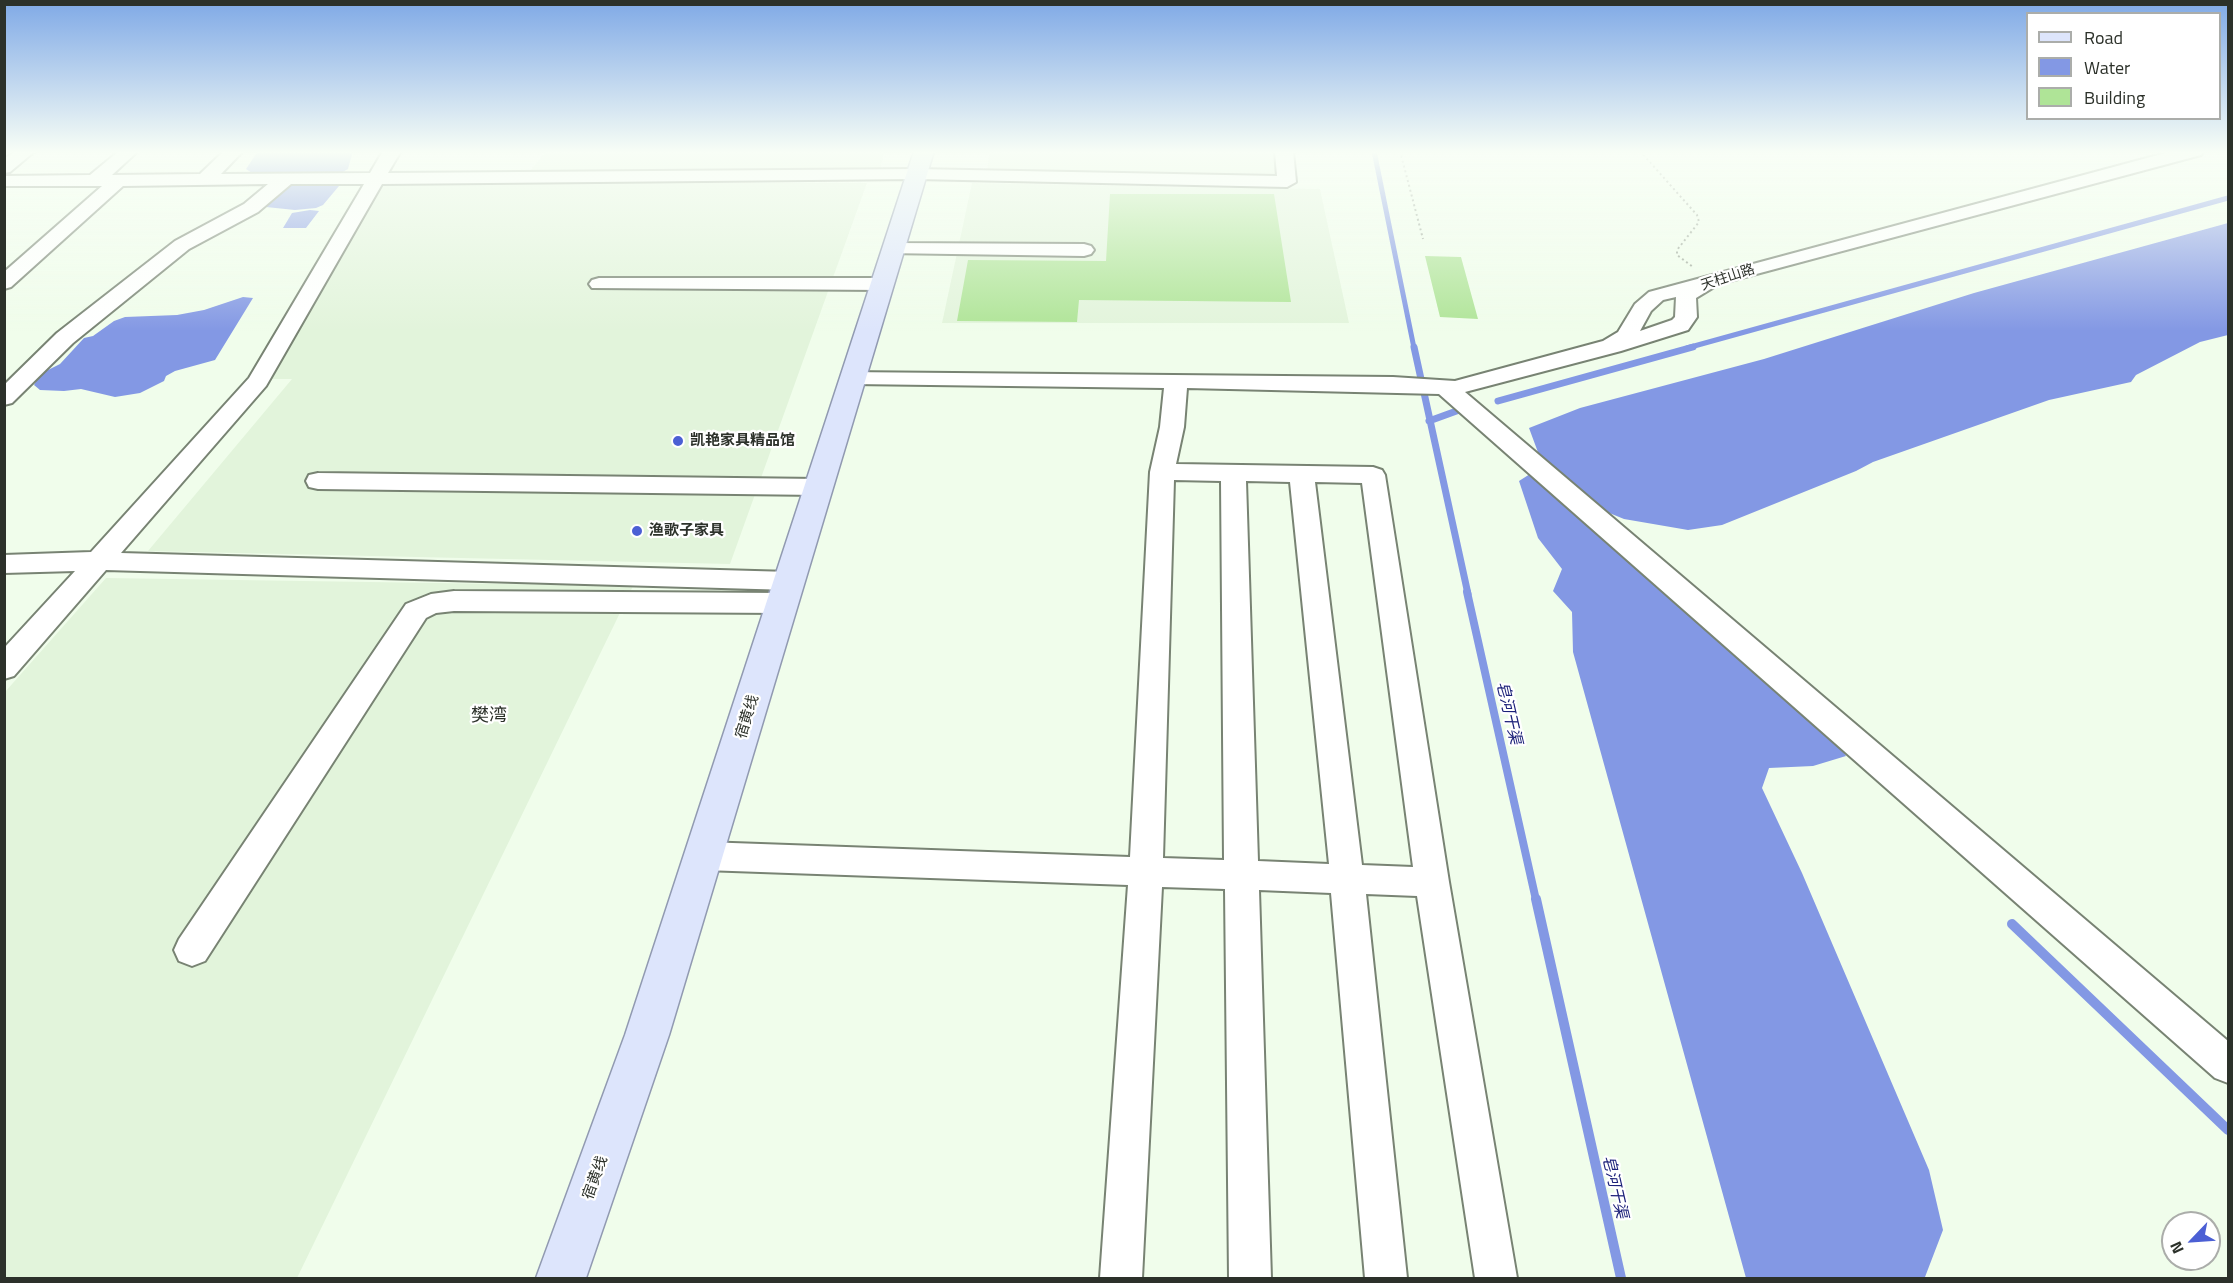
<!DOCTYPE html>
<html>
<head>
<meta charset="utf-8">
<style>
	body { margin:0 }
	#map { position:relative; width:2233px; height:1283px; overflow:hidden; background:#f0fdeb; font-family:"Titillium Web",sans-serif }
	canvas { display:block }
	.frame { position:absolute; inset:0; border:6px solid #2c312a; pointer-events:none }
	.legend { position:absolute; left:2026px; top:12px; width:195px; height:108px; box-sizing:border-box; background:#fff; border:2px solid #abadaa; margin:0; padding:8px 10px; list-style:none; font-size:18px; color:#2c312a }
	.legend li { display:flex; align-items:center; gap:12px; height:30px }
	.legend b { width:30px; border:2px solid #abadaa }
	.north { position:absolute; left:2161px; top:1211px; width:60px; height:60px; box-sizing:border-box; background:#fff; border:2px solid #abadaa; border-radius:50%; rotate:245deg; font-size:16px; font-weight:700; line-height:24px; text-align:center; color:#2c312a }
	.north::after { content:''; display:block; margin:auto; width:21px; height:27px; background:#4b5fd4; clip-path:polygon(50% 0,100% 100%,50% 72%,0 100%) }
</style>
</head>
<body>
<div id="map">
<canvas width="2233" height="1283"></canvas>
<div class="frame"></div>
<ul class="legend">
<li><b style="height:8px;background:#dde5fc"></b>Road</li>
<li><b style="height:16px;background:#8398e4"></b>Water</li>
<li><b style="height:16px;background:#afe497"></b>Building</li>
</ul>
<div class="north">N</div>
</div>
<script>
const ctx = document.querySelector('canvas').getContext('2d');
ctx.lineJoin = 'round';
function paint(path, color) { ctx.fillStyle = color; ctx.fill(path, 'evenodd'); }
const toPath = rows => new Path2D(rows.map(r => 'M' + r).join(''));
function strokePath(path, color, width, dash) { ctx.strokeStyle = color; ctx.lineWidth = width; ctx.lineCap = dash ? 'butt' : 'round'; ctx.setLineDash(dash || []); ctx.stroke(path); }
function label(font, color, halo, rows, align = 'center') {
  ctx.font = font + ' "Titillium Web","Noto Sans SC",sans-serif'; ctx.lineWidth = 4.5; ctx.setLineDash([]); ctx.textBaseline = 'middle'; ctx.strokeStyle = halo; ctx.fillStyle = color; for (const [text, x, y, turn = 0] of rows) {
    ctx.save(); ctx.translate(x, y); ctx.rotate((+turn || 0) * Math.PI / 180); ctx.textAlign = isNaN(turn) ? turn : align; if (halo) ctx.strokeText(text, 0, 0); ctx.fillText(text, 0, 0); ctx.restore();
  }
}
paint(toPath([
	[546,151,885,151,880,170,529,172],
	[990,151,1277,151,1278,176,987,170],
	[383,182,867,183,730,564,148,551,292,379,271,379],
	[972,183,1320,189,1349,323,942,323],
	[106,578,633,586,297,1278,5,1278,5,692]
]), '#e2f4db');
paint(toPath([
	[258,151,353,151,348,169,341,173,255,175,246,169],
	[298,183,339,184,339,186,323,205,316,208,295,210,266,207,265,202,282,188],
	[310,210,319,211,306,228,283,228,292,213],
	[2228,223,2228,335,2200,342,2136,375,2131,382,2049,400,1873,462,1856,471,1722,525,1688,530,1624,519,1602,510,1569,484,1539,455,1529,428,1580,408,1764,359,1974,293],
	[243,297,253,298,215,360,175,371,166,376,164,381,140,393,115,397,81,389,64,391,40,390,34,385,40,374,60,364,84,338,93,336,114,321,125,317,177,315,204,310],
	[1530,474,1825,723,1846,756,1813,766,1769,768,1762,788,1802,873,1929,1170,1943,1230,1925,1277,1927,1278,1746,1278,1573,652,1572,612,1553,591,1562,569,1538,538,1519,481]
]), '#8398e4');
strokePath(toPath([
	[1374,151,1414,348],
	[1687,348,2228,198]
]), '#8398e4', 5);
strokePath(toPath([
	[1414,347,1468,594],
	[1498,401,1693,347],
	[1429,421,1462,409]
]), '#8398e4', 7);
strokePath(toPath([
	[1467,592,1536,900]
]), '#8398e4', 8);
strokePath(toPath([
	[1536,899,1621,1278],
	[2012,924,2228,1130]
]), '#8398e4', 10);
paint(toPath([
	[1110,194,1274,194,1291,302,1079,300,1077,322,957,321,968,260,1106,261],
	[1425,256,1461,257,1478,319,1440,317]
]), '#afe497');
const minor = toPath([
	[15,151,35,151,10,172,4,173,4,159,15,151],
	[119,151,138,151,112,175,200,174,224,151,243,151,221,174,370,173,383,151,401,151,388,173,917,169,1277,176,1275,151,1293,151,1296,182,1287,187,917,179,382,184,266,386,121,553,790,572,800,574,804,581,800,588,790,590,106,570,14,676,4,679,4,648,75,571,4,573,4,555,91,552,249,378,364,184,291,184,258,212,189,249,73,343,12,403,4,405,4,385,57,333,175,241,244,204,268,184,123,186,11,287,4,289,4,272,102,186,4,186,4,176,90,175,119,151],
	[2173,151,2203,151,2201,155,1719,284,1696,298,1697,317,1688,330,1621,351,1465,392,2228,1041,2228,1083,2215,1078,1439,394,1187,388,1184,427,1176,464,1373,467,1382,470,1385,475,1449,882,1517,1278,1475,1278,1417,896,1366,894,1407,1278,1365,1278,1331,893,1259,890,1271,1278,1229,1278,1225,889,1162,887,1142,1278,1100,1278,1128,885,704,870,692,866,687,856,692,846,704,842,1130,857,1150,472,1160,427,1164,388,852,384,844,382,841,377,844,372,1393,377,1455,381,1603,341,1618,332,1635,304,1649,292,2173,151],
	[1676,297,1675,317,1672,320,1640,331,1651,311,1663,300,1676,297],
	[1174,480,1221,481,1224,860,1163,858,1174,480],
	[1246,481,1290,482,1329,864,1258,861,1246,481],
	[1315,482,1362,483,1413,867,1362,865,1315,482],
	[893,243,1084,244,1091,246,1094,250,1091,254,1084,256,886,253,883,249,886,245,893,243],
	[599,278,882,278,889,280,892,284,889,288,882,290,592,288,589,284,592,280,599,278],
	[318,473,819,479,828,481,832,487,828,493,819,495,318,489,309,487,306,481,309,475,318,473],
	[454,591,783,593,793,596,797,603,793,610,783,613,454,611,436,613,426,618,205,961,192,966,179,961,174,950,179,939,406,604,431,594,454,591]
]);
const major = toPath([
	[914,151,934,151,669,1035,586,1278,536,1278,625,1035,914,151]
]);
strokePath(minor, '#788373', 4);
strokePath(major, '#919ab1', 3);
strokePath(toPath([
	[1400,151,1423,239],
	[1640,151,1697,215,1699,222,1677,250,1677,255,1693,267]
]), '#9ea89a', 2, [2, 3]);
paint(minor, '#fff');
paint(major, '#dde5fc');
const sky = ctx.createLinearGradient(0, 0, 0, 331);
sky.addColorStop(0, '#7fa9e6');
sky.addColorStop(0.46, '#f8fef6');
sky.addColorStop(1, '#f8fef600');
ctx.fillStyle = sky;
ctx.fillRect(0, 0, 2233, 331);
for (const [x, y, r, color] of [
	[678,441,6,"#4b5fd4"],
	[637,531,6,"#4b5fd4"]
]) { const dot = new Path2D(); dot.arc(x, y, r, 0, 2 * Math.PI); ctx.fillStyle = color; ctx.fill(dot); strokePath(dot, '#fff', 2); }
label('14px', '#2c312a', '#fff', [
	["天柱山路",1728,278,-18]
]);
label('bold 15px', '#2c312a', '#fff', [
	["凯艳家具精品馆",690,441],
	["渔歌子家具",649,531]
], 'left');
label('15px', '#2c312a', '#fff', [
	["宿黄线",748,717,-73],
	["宿黄线",596,1178,-70]
]);
label('italic 16px', '#1c2179', '#fff', [
	["皂河干渠",1508,713,77],
	["皂河干渠",1614,1187,77]
]);
label('18px', '#2c312a', '#fff', [
	["樊湾",489,717]
]);
</script>
</body>
</html>
